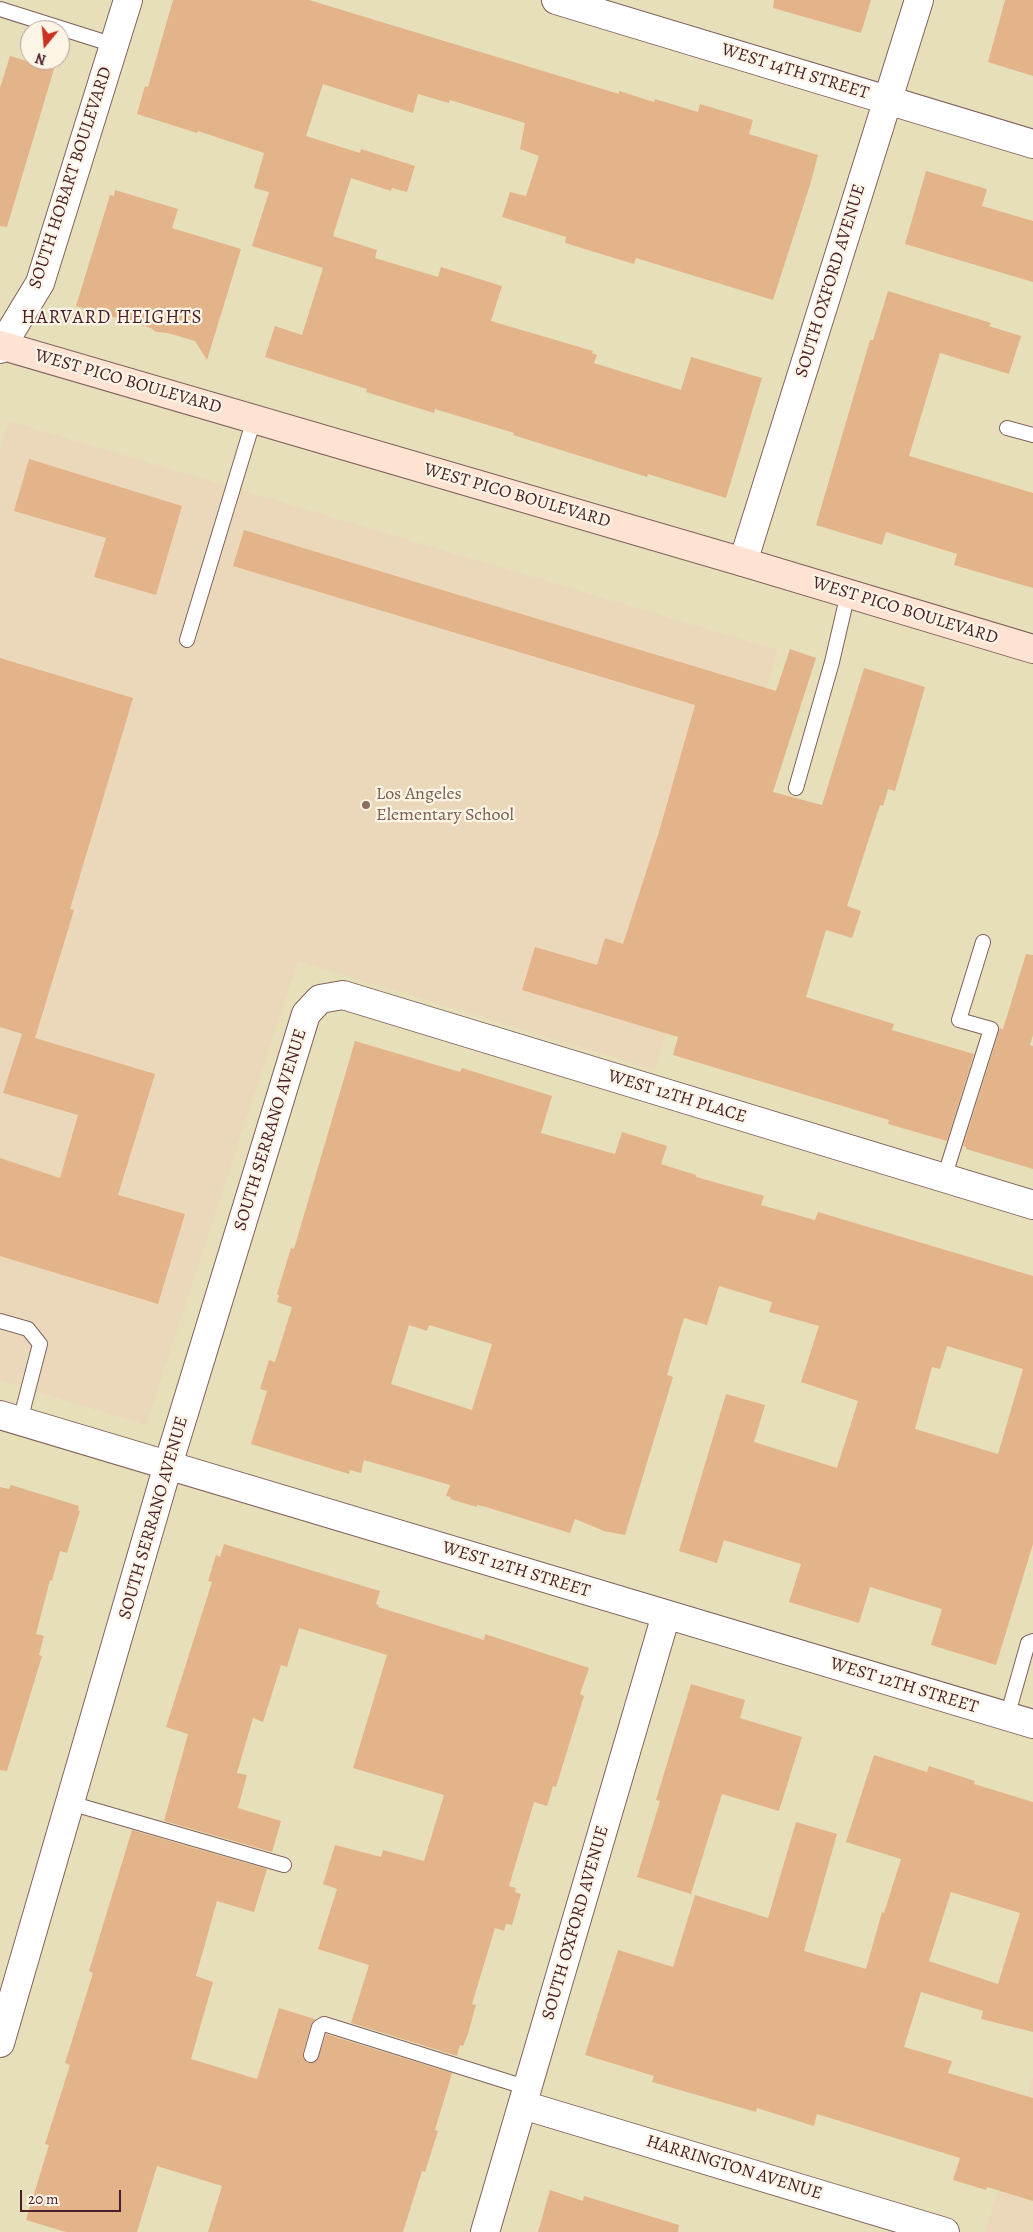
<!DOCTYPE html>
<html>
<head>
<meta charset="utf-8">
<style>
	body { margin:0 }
	#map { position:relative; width:1033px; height:2232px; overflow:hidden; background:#e7dfba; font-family:Alegreya,serif }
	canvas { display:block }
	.north { position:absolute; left:20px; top:20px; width:50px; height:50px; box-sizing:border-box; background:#fcf5e5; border:1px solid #b59f9b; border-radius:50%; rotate:197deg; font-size:14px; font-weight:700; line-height:20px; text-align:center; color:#4a1f2b }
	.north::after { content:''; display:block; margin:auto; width:18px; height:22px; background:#c8321e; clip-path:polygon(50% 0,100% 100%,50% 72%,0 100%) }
	.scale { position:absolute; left:20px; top:2190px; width:101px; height:22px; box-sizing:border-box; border:2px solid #4a1f2b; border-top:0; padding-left:6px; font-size:15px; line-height:18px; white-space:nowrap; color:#4a1f2b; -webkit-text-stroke:4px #fcf5e5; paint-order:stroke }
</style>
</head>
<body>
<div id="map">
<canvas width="1033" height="2232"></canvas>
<div class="north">N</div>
<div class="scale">20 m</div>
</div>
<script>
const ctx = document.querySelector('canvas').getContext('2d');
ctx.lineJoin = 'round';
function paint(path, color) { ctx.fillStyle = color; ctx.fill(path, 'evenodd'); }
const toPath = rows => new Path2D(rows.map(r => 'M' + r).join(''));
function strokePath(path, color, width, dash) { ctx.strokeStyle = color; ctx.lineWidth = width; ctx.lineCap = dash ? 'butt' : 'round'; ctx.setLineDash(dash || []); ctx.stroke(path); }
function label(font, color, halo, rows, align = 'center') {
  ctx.font = font + ' Alegreya,serif'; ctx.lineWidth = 4.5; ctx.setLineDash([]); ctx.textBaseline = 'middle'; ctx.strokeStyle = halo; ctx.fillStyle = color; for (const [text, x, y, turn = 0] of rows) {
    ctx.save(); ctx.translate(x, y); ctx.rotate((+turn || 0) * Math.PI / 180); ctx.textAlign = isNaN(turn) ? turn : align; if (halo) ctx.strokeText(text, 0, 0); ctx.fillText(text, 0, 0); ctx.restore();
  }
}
paint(toPath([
	[9,421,778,650,655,1070,298,961,146,1425,0,1381,0,451],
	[1033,2075,1033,2232,985,2232]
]), '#ebd8ba');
paint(toPath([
	[173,0,309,0,619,94,619,91,654,102,655,99,698,112,700,104,753,120,749,134,818,155,810,185,773,300,636,258,634,264,565,243,566,237,502,217,510,192,526,196,539,156,520,149,525,123,450,100,449,103,418,94,413,113,323,84,306,136,360,153,361,149,415,166,407,192,392,188,391,191,351,178,333,236,377,250,375,258,438,277,441,267,502,286,491,321,593,351,592,353,597,355,594,363,681,390,691,357,762,378,726,498,648,474,647,477,513,435,514,433,435,409,434,413,366,392,367,389,265,357,275,326,302,335,323,268,252,246,269,192,254,188,264,153,198,131,197,133,137,114,145,86,148,87],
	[774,0,871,0,861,33,773,8],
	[1005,0,1033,0,1033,76,988,62],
	[10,56,54,69,7,227,0,226,0,88],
	[926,171,987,189,982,206,1033,221,1033,282,905,244],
	[115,190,178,209,172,228,241,249,207,360,195,341,168,333,156,332,151,328,76,306,110,195,114,196],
	[888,291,991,323,989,326,1021,336,1009,374,940,353,909,456,1033,493,1033,588,954,565,957,554,886,532,882,545,816,525,870,340,873,340],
	[29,459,182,506,156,595,94,577,106,538,14,511],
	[244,530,776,691,790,649,816,658,773,792,822,805,864,668,925,687,895,791,888,789,883,806,880,805,847,906,861,911,852,938,826,930,806,997,894,1024,892,1030,974,1054,947,1141,888,1124,889,1120,673,1055,678,1037,522,990,535,947,597,965,605,938,623,944,659,832,695,705,233,566],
	[0,658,133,698,70,909,74,910,35,1038,0,1027],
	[1026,954,1033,955,1033,1035,1030,1045,1033,1046,1033,1169,966,1149,966,1147,963,1146,1000,1028,1003,1029],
	[22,1034,155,1074,118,1195,185,1214,158,1304,0,1256,0,1158,60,1178,78,1115,3,1093],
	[355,1041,460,1072,462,1068,552,1096,541,1133,615,1154,622,1132,667,1146,661,1164,696,1175,696,1177,764,1196,761,1205,815,1220,818,1212,1033,1276,1033,1544,996,1665,931,1645,942,1609,870,1587,859,1623,789,1602,801,1564,724,1540,717,1563,679,1551,726,1394,765,1405,754,1442,837,1468,858,1401,801,1382,819,1326,769,1312,772,1302,719,1286,707,1325,684,1318,667,1375,673,1377,625,1535,604,1531,575,1519,570,1533,486,1507,477,1505,477,1507,450,1499,451,1497,446,1496,450,1485,364,1460,361,1473,350,1470,349,1474,251,1444,267,1391,260,1389,269,1360,275,1362,292,1307,277,1302,279,1295,277,1294,291,1248,294,1249],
	[409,1325,427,1331,429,1325,492,1344,472,1410,391,1384],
	[947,1346,1023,1369,998,1454,915,1429,932,1367,940,1369],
	[11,1485,79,1506,78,1510,80,1511,67,1553,60,1551,52,1581,50,1580,36,1634,44,1636,39,1655,42,1656,7,1771,0,1770,0,1487,9,1489],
	[224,1544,380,1591,376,1604,379,1605,378,1607,484,1640,485,1634,589,1668,580,1694,584,1696,556,1787,553,1786,547,1806,534,1802,509,1886,516,1888,515,1892,521,1894,512,1925,506,1924,504,1931,495,1928,472,2004,476,2005,468,2034,463,2046,460,2045,457,2056,351,2023,369,1965,318,1949,337,1889,323,1884,335,1845,381,1857,383,1850,424,1861,444,1795,353,1768,387,1655,299,1628,287,1667,281,1665,263,1722,253,1718,237,1773,247,1775,238,1808,281,1821,272,1852,164,1821,188,1734,166,1727,212,1582,208,1581,216,1555,220,1557],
	[691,1684,745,1700,740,1718,802,1737,779,1811,722,1794,691,1894,637,1877,660,1801,656,1800],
	[874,1755,927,1772,929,1766,975,1781,974,1784,1033,1802,1033,2032,981,2019,983,2011,921,1992,904,2047,952,2061,948,2073,1033,2098,1033,2201,987,2187,986,2190,953,2180,960,2158,817,2114,814,2126,757,2108,756,2112,652,2082,654,2076,585,2055,618,1950,673,1967,695,1895,768,1918,796,1822,837,1834,804,1951,866,1969,882,1912,884,1913,901,1859,846,1842],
	[951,1892,1020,1913,998,1984,929,1961],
	[132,1830,267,1869,254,1912,217,1901,196,1976,213,1982,191,2059,257,2079,279,2008,315,2019,311,2025,303,2053,303,2058,308,2063,317,2061,326,2034,452,2073,435,2130,438,2131,425,2172,422,2171,403,2232,208,2232,222,2186,157,2166,137,2232,66,2232,26,2220,49,2145,45,2144,70,2065,65,2063,93,1973,89,1971],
	[550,2190,583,2201,584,2196,679,2225,678,2232,538,2232]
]), '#e3b489');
const service = toPath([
	[0,9,114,45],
	[1007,428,1033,435],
	[187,640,254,419],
	[796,788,832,662,848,593],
	[944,1178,991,1029,959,1020,983,942],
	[0,1321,28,1329,40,1344,20,1421],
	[1007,1717,1028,1643,1033,1641],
	[70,1803,284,1865],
	[311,2055,319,2027,324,2024,528,2088]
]);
const minor = toPath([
	[556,0,1033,144],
	[0,349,40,283,128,0],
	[743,562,919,0],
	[0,1415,1033,1724],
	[0,2043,168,1465,306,1014,320,999,343,995,1033,1205],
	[523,2105,945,2232],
	[485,2232,666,1615]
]);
const secondary = toPath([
	[0,345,743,562,1033,649]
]);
strokePath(service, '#81625d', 16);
strokePath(minor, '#81625d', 30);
strokePath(secondary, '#81625d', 30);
strokePath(service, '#fff', 14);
strokePath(minor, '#fff', 28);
strokePath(secondary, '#fee3d2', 28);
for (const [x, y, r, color] of [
	[366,805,5,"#8d6e63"]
]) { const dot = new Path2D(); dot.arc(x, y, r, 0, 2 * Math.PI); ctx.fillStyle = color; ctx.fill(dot); strokePath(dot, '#fcf5e5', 2); }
label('18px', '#4a1f2b', '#fcf5e5', [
	["WEST 14TH STREET",795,72,17],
	["SOUTH HOBART BOULEVARD",71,178,-72],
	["SOUTH OXFORD AVENUE",831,281,-73],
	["WEST PICO BOULEVARD",128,382,16],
	["WEST PICO BOULEVARD",517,496,16],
	["WEST PICO BOULEVARD",905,611,17],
	["WEST 12TH PLACE",677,1097,17],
	["SOUTH SERRANO AVENUE",271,1130,-73],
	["SOUTH SERRANO AVENUE",154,1518,-74],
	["WEST 12TH STREET",516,1570,17],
	["WEST 12TH STREET",904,1686,17],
	["SOUTH OXFORD AVENUE",576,1923,-74],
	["HARRINGTON AVENUE",734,2168,17]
]);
label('18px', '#785e54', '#fcf5e5', [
	["Los Angeles",376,795],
	["Elementary School",376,816]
], 'left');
ctx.letterSpacing = '1px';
label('19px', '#4a1f2b', '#fcf5e5', [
	["HARVARD HEIGHTS",112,318]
]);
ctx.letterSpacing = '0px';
</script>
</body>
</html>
